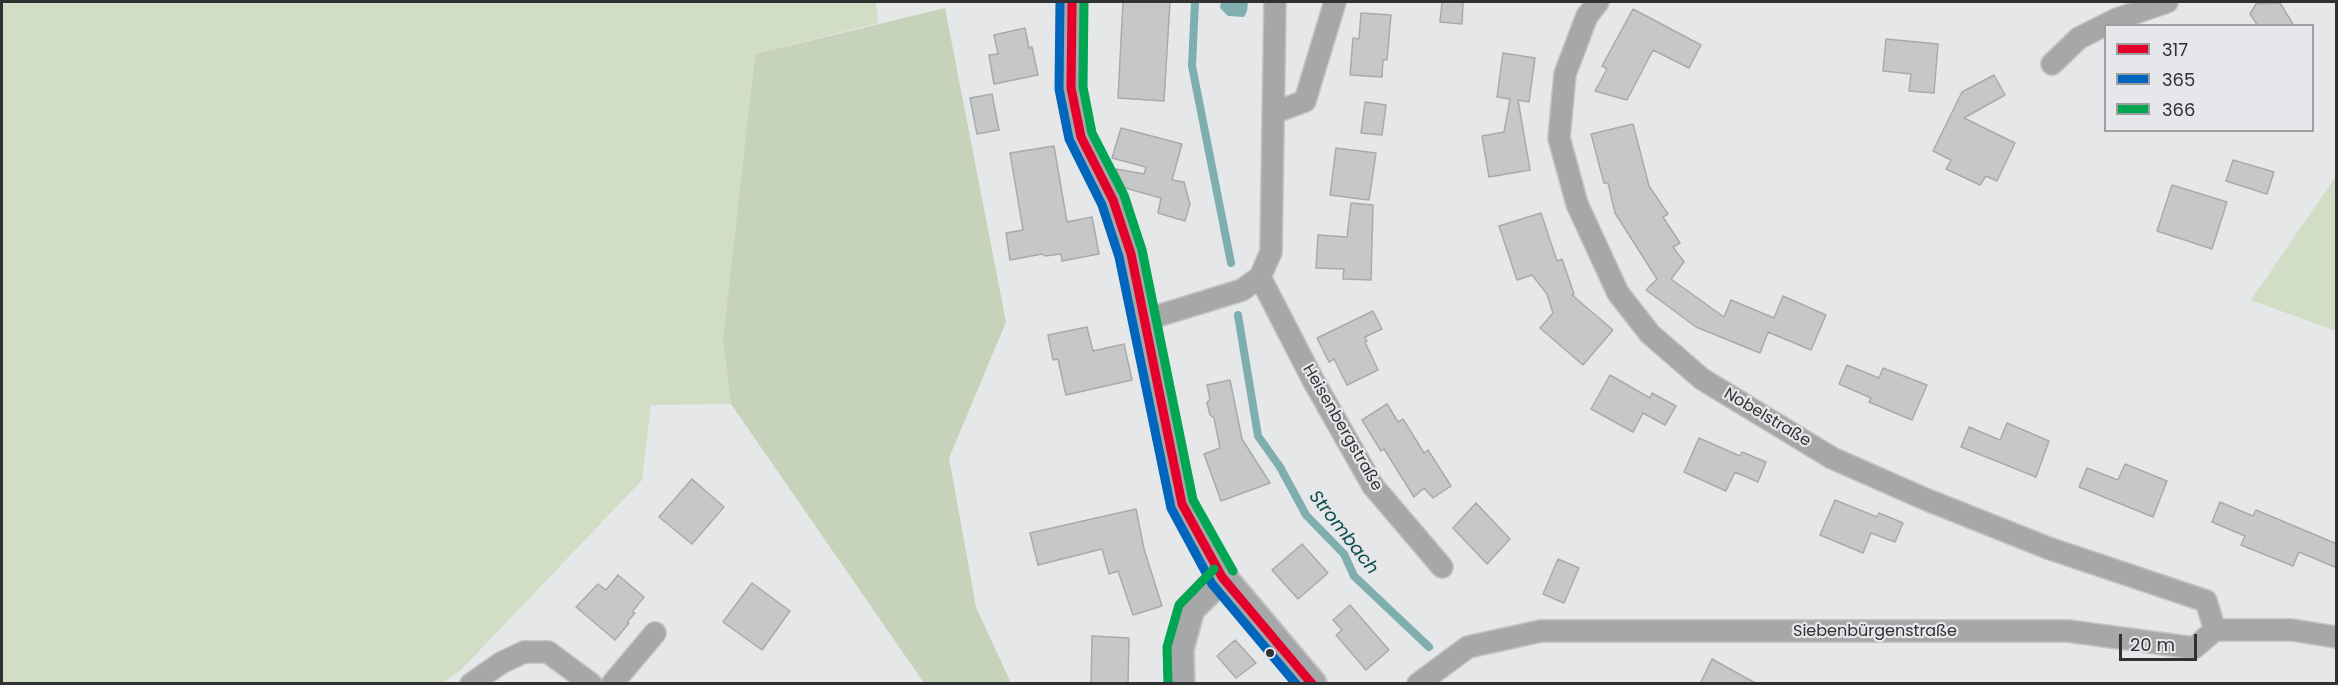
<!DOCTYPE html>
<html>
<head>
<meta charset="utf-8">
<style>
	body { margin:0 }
	#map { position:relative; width:2338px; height:685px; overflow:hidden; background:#e6e7e9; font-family:Poppins,sans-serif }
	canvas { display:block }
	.frame { position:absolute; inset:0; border:3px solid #303132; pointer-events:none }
	.legend { position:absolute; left:2104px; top:24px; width:210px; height:108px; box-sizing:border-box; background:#e5e7ea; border:2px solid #9d9ea0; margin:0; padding:8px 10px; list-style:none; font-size:18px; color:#303132 }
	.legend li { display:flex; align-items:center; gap:12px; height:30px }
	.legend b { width:30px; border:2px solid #9d9ea0 }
	.scale { position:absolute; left:2119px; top:634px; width:78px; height:27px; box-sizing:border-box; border:3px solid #303132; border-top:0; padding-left:8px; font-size:18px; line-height:21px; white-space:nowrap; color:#303132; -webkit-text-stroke:4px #e5e7ea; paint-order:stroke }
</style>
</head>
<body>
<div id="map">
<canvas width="2338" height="685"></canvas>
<div class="frame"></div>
<ul class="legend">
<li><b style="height:8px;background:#e4002b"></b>317</li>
<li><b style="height:8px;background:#0065bd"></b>365</li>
<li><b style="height:8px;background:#00a651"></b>366</li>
</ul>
<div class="scale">20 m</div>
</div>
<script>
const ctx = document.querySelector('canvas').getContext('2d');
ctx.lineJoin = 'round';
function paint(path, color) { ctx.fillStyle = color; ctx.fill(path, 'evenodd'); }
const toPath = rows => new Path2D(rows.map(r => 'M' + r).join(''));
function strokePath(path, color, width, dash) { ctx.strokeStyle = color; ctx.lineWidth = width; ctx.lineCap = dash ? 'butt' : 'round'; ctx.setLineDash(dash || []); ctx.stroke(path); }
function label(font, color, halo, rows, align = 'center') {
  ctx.font = font + ' Poppins,sans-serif'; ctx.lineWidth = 4.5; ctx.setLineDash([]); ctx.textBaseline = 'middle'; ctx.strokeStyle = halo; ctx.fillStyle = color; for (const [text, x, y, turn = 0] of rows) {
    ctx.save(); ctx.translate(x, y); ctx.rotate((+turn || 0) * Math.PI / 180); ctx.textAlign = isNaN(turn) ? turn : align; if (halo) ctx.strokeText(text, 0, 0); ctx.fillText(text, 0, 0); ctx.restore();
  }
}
paint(toPath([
	[2,2,876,2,878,23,755,54,723,339,731,404,651,405,642,480,461,670,441,684,2,684],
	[2336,176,2336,331,2251,300]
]), '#d1ddc5');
paint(toPath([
	[945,8,1006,322,949,458,976,607,1011,683,924,683,731,404,723,339,755,54]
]), '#c6d2b9');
paint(toPath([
	[1221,2,1248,2,1247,11,1244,17,1228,16,1220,8]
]), '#7faeaf');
strokePath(toPath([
	[1195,2,1192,66,1231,263],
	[1238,315,1258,436,1280,467,1306,515,1344,554,1354,576,1429,647]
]), '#7faeaf', 8);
const building = toPath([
	[1123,2,1170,2,1164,101,1118,98,1123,2],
	[1442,2,1463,2,1462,24,1440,22,1442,2],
	[2280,3,2294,26,2258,26,2250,14,2256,4,2280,3],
	[1633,9,1701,45,1689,68,1653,50,1627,100,1595,91,1607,69,1602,66,1633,9],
	[1361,13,1391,15,1387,60,1383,60,1382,77,1350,75,1353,38,1359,39,1361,13],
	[1025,28,1029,48,1032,47,1038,75,994,84,989,55,998,54,994,35,1025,28],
	[1886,39,1938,44,1934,93,1909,91,1911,74,1883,71,1886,39],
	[1503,53,1535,58,1529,102,1518,100,1530,170,1489,177,1482,136,1504,132,1510,99,1497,97,1503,53],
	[1994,75,2005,95,1964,118,2015,143,1997,181,1986,176,1980,185,1946,169,1951,160,1933,151,1962,92,1994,75],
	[992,94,999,130,977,134,970,98,992,94],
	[1365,102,1386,105,1382,135,1361,133,1365,102],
	[1633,124,1649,186,1668,214,1663,217,1680,243,1673,247,1684,262,1671,279,1724,317,1731,300,1774,318,1783,296,1826,315,1811,350,1768,332,1760,353,1696,327,1646,290,1657,279,1615,213,1608,183,1604,183,1591,134,1633,124],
	[1121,128,1182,144,1172,180,1184,182,1190,204,1185,221,1158,213,1161,198,1125,188,1116,169,1144,174,1146,167,1112,158,1121,128],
	[1054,146,1067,222,1092,217,1099,254,1062,261,1061,254,1045,256,1042,254,1010,260,1006,233,1023,230,1010,153,1054,146],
	[1336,148,1376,153,1369,200,1330,195,1336,148],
	[2233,160,2274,172,2267,194,2226,181,2233,160],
	[2172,185,2227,202,2212,249,2157,231,2172,185],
	[1351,203,1373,205,1371,280,1343,279,1344,269,1316,268,1318,235,1347,237,1351,203],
	[1541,213,1557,261,1562,259,1574,294,1572,295,1613,330,1583,365,1540,328,1553,313,1547,294,1532,275,1517,280,1499,226,1541,213],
	[1373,311,1382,329,1365,337,1367,341,1365,342,1378,370,1347,385,1334,359,1329,362,1317,338,1373,311],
	[1087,327,1093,351,1124,344,1132,380,1066,395,1058,359,1053,360,1048,335,1087,327],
	[1847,365,1879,378,1883,368,1927,385,1912,420,1869,402,1871,398,1839,384,1847,365],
	[1610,375,1650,398,1652,393,1676,406,1665,425,1643,413,1633,432,1591,409,1610,375],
	[1230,380,1242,439,1270,483,1221,501,1204,454,1220,448,1214,418,1210,415,1207,403,1210,399,1207,385,1230,380],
	[1387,404,1398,422,1403,419,1424,453,1428,450,1451,486,1433,498,1424,488,1414,497,1384,449,1381,451,1362,420,1387,404],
	[2007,423,2049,441,2036,477,1961,447,1969,427,2000,440,2007,423],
	[1699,438,1740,456,1742,452,1766,462,1758,482,1735,472,1726,491,1684,472,1699,438],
	[2125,464,2167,481,2153,517,2079,487,2087,468,2118,480,2125,464],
	[692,479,724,507,692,544,659,517,692,479],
	[1835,500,1877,517,1879,513,1903,523,1895,542,1871,533,1863,553,1820,535,1835,500],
	[2220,502,2253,516,2256,510,2337,544,2337,568,2299,552,2293,566,2241,545,2245,536,2212,522,2220,502],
	[1476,503,1510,539,1487,564,1453,528,1476,503],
	[1136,509,1144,549,1162,606,1133,615,1118,571,1109,574,1102,549,1038,565,1030,533,1136,509],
	[1302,544,1328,573,1298,599,1272,570,1302,544],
	[1558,559,1579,568,1564,603,1543,594,1558,559],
	[618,575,644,597,632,612,635,613,627,622,629,623,615,640,576,607,598,584,606,590,618,575],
	[752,583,790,611,762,650,723,622,752,583],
	[1350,605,1389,650,1366,670,1336,635,1342,630,1333,620,1350,605],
	[1092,636,1129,638,1128,684,1091,684,1092,636],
	[1235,640,1256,663,1236,678,1217,656,1235,640],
	[1712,659,1757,684,1700,684,1712,659]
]);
paint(building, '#c6c7c8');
strokePath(building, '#a9aaab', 1.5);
const street = toPath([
	[1598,2,1587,16,1565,74,1559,138,1577,204,1618,293,1650,334,1702,379,1832,458,1925,499,2048,548,2206,601,2215,630],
	[2052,64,2079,38,2117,19,2167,2],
	[1273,113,1305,101,1335,2],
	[1260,277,1271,252,1275,2],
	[1145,320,1242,290,1260,277,1313,380,1373,486,1442,567],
	[471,684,501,663,524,652,548,652,591,684],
	[612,684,655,633],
	[1418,684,1468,647,1541,631,2068,631,2194,648,2215,630,2292,630,2336,637]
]);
const secondary = toPath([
	[1072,2,1071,88,1081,137,1113,200,1131,254,1182,504,1222,577,1312,684],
	[1180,684,1179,649,1190,609,1222,577]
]);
strokePath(street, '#c2c3c4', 24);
strokePath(secondary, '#c2c3c4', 32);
strokePath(street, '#a8a7a8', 21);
strokePath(secondary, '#a6a7a8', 28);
strokePath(toPath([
	[1072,2,1071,88,1081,137,1113,200,1131,254,1182,504,1222,577,1312,684]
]), '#e4002b', 9);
strokePath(toPath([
	[1060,2,1059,89,1069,139,1102,205,1119,257,1171,508,1212,584,1296,684]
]), '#0065bd', 9);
strokePath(toPath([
	[1084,2,1083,87,1092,133,1124,195,1142,250,1193,500,1233,571],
	[1168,684,1167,647,1179,605,1214,569]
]), '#00a651', 9);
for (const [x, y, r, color] of [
	[1270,653,5,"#303132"]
]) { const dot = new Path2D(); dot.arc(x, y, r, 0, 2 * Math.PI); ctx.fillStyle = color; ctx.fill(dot); strokePath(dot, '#e5e7ea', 2); }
label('16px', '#303132', '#e5e7ea', [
	["Nobelstraße",1767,418,31],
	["Heisenbergstraße",1342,428,60],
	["Siebenbürgenstraße",1875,632]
]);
label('italic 18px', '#0d4b4b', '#e5e7ea', [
	["Strombach",1343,533,52]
]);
</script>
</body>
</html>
